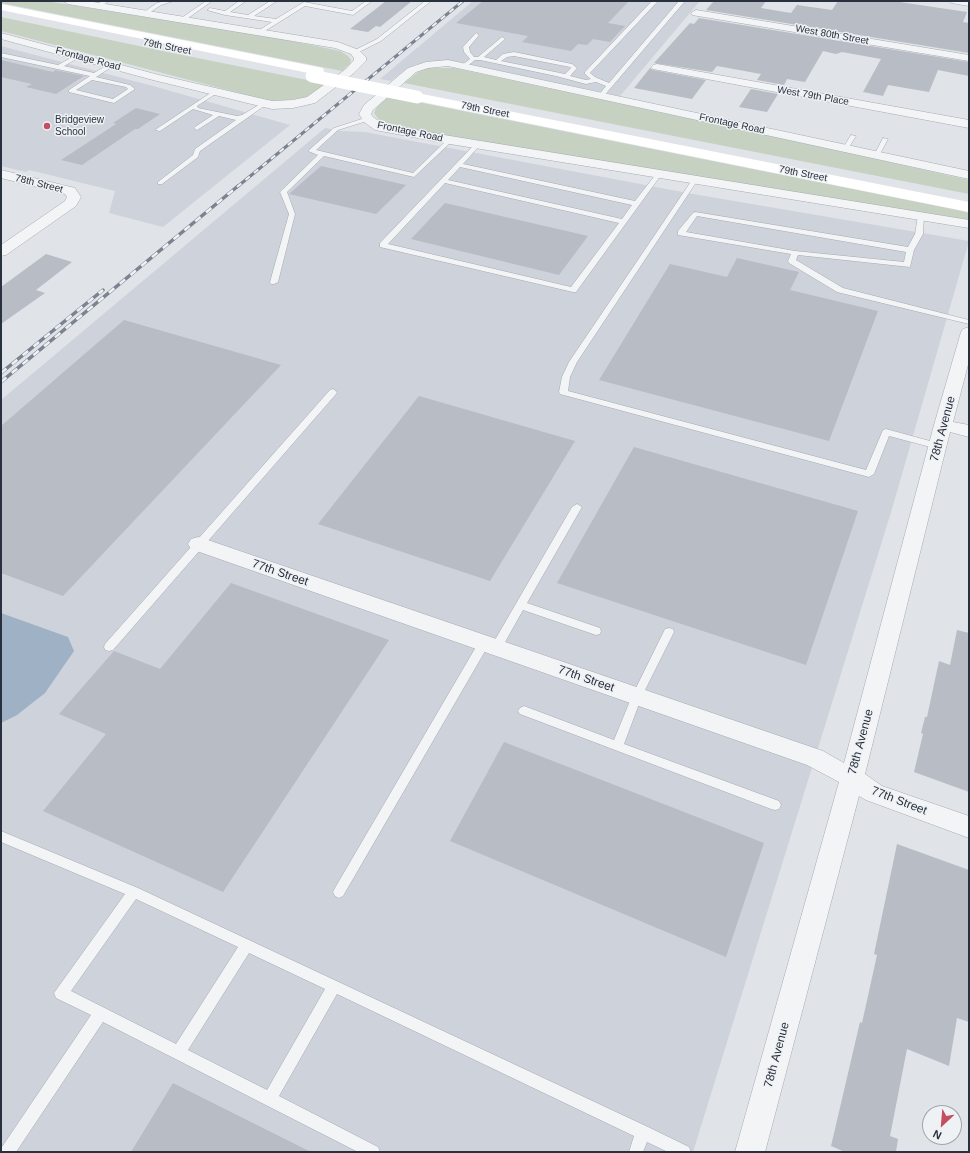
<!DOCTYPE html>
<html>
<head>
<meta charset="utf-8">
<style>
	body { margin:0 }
	#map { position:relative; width:970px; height:1153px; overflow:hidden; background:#e0e3e8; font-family:Arial,sans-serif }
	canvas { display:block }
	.frame { position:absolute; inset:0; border:2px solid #2a313e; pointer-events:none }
	.north { position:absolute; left:922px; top:1105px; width:40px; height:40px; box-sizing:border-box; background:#eff2f5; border:1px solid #a0a5ac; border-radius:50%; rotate:206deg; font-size:11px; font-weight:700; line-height:16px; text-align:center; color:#2a313e }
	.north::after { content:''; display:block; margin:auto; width:14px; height:18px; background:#c44e5f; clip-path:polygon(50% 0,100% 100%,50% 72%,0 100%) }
</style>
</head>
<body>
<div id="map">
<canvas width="970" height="1153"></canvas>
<div class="frame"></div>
<div class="north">N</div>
</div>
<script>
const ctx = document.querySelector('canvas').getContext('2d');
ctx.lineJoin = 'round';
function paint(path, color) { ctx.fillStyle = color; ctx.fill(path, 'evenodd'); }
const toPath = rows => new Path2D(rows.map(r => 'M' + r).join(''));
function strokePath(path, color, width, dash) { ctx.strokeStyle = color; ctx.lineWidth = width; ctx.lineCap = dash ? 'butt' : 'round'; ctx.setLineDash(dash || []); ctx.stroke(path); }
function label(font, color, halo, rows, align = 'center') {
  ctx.font = font + ' Arial,sans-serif'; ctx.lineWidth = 3; ctx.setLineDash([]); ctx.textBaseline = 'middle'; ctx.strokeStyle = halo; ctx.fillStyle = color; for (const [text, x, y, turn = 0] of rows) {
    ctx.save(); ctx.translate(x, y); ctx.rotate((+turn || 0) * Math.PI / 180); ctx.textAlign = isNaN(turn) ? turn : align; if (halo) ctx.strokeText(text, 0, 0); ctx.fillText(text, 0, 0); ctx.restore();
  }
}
paint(toPath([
	[473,1,700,1,620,96,453,61,432,61,415,65,405,70,391,81,380,79],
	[1,46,153,86,290,125,163,227,109,213,115,191,29,170,26,172,1,166],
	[325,128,341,131,365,132,693,194,969,241,892,509,693,1152,1,1152,1,400]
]), '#ced2da');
paint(toPath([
	[1,1,46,1,282,39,340,51,348,56,351,60,350,64,342,71,1,3],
	[1,17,177,54,327,84,310,95,303,98,279,101,266,100,1,31],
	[428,68,454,68,831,149,969,180,969,194,404,83,418,72],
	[388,96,962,211,969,213,969,220,574,158,394,126,379,120,374,113,377,107]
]), '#c6d1c2');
paint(toPath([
	[1,613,68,637,74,651,45,693,17,715,1,723]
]), '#9eb1c5');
paint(toPath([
	[386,1,412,1,380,27,376,26,368,32,350,29],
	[483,1,629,1,608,23,625,26,610,42,593,39,587,45,578,44,571,51,522,42,528,36,456,23],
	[714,1,766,1,761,8,791,13,797,5,832,10,838,1,893,1,967,12,963,22,969,23,969,53,706,10],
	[699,18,969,62,969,76,938,70,929,92,888,85,883,96,863,92,881,59,842,52,836,54,823,51,805,82,787,79,784,85,757,80,761,74,717,66,712,72,654,63,690,23,694,24],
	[1,60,53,72,55,70,84,76,56,94,26,87,32,84,1,77],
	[650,68,653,70,706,80,692,99,634,88],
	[751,89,778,94,767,112,739,107],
	[136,108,160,114,138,129,135,129,82,165,61,160,116,124,113,123],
	[321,166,406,185,376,214,289,194],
	[445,203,588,236,559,275,411,239],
	[46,254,72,262,36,290,45,293,1,324,1,287],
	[737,258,799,272,790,290,878,311,829,441,599,380,670,264,727,277],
	[124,320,281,365,63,596,1,573,1,426],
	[419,396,575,441,490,581,318,524],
	[634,447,858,511,806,665,557,583],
	[231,583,389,640,223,892,43,811,106,734,59,714,114,651,160,669],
	[957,630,969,633,969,792,914,772,923,734,921,733,925,717,927,717,939,661,950,665],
	[504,742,764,843,726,957,450,841],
	[897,844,969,870,969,1022,957,1018,949,1066,907,1049,890,1136,898,1139,896,1152,845,1152,831,1146,860,1022,862,1023,877,955,874,954],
	[173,1083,311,1152,131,1152]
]), '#b8bcc4');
const service = toPath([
	[102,1,109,1,100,7,96,7,96,5,102,1],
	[165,1,174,1,161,5,146,15,141,14,157,3,165,1],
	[206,1,212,1,184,21,180,21,180,19,206,1],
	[239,1,246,1,230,12,248,15,270,1,277,1,254,16,276,19,304,2,352,11,366,1,372,1,353,15,305,6,260,34,258,33,258,31,272,22,225,15,207,10,210,8,225,11,239,1],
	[425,1,431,1,381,41,357,53,353,53,353,51,377,39,425,1],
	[652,1,658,1,590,73,595,77,609,83,679,1,685,1,603,97,598,96,606,86,596,82,586,84,556,76,480,60,475,60,466,67,461,66,470,59,464,52,463,47,476,33,479,35,469,47,470,52,474,57,478,57,502,37,505,39,504,40,484,57,496,60,503,54,514,52,572,64,577,68,570,76,586,80,591,79,585,74,585,72,652,1],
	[514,56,570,67,571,68,565,74,501,61,507,57,514,56],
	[1,53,58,65,76,55,80,55,80,57,64,66,94,73,109,64,113,64,113,66,96,77,130,85,135,89,114,103,69,92,69,90,90,76,1,57,1,53],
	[92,80,126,87,128,89,113,99,76,90,92,80],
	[215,90,217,91,217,93,197,106,198,108,237,116,242,115,262,103,267,104,200,151,198,157,162,184,158,184,158,182,193,155,195,149,236,120,219,116,197,130,194,128,195,127,213,115,193,109,160,131,155,130,215,90],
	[368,117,371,119,370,120,338,130,316,150,413,173,448,139,453,140,414,177,324,156,287,192,295,214,278,282,274,284,271,284,270,282,289,214,280,192,318,155,308,151,334,128,368,117],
	[851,135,856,136,848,149,844,149,843,148,851,135],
	[883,138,888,139,879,156,875,156,874,155,883,138],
	[477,143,480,145,463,164,635,201,656,174,661,175,576,292,573,292,380,247,380,243,475,144,477,143],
	[460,167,632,205,622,219,448,180,460,167],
	[445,183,619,223,571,287,388,244,445,183],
	[692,180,697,181,577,362,570,377,568,391,866,470,883,430,886,429,941,444,942,446,941,448,938,449,889,436,874,474,869,477,560,394,559,392,562,377,569,362,692,180],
	[695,212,908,247,915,234,918,216,924,215,923,234,914,250,910,267,798,255,796,260,843,288,969,320,969,324,837,292,789,263,788,261,791,254,678,235,678,231,693,213,695,212],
	[697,216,906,252,904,262,795,251,686,232,697,216],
	[333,389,337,392,336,394,113,650,109,651,105,650,104,647,105,644,330,390,333,389],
	[577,504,582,507,527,603,600,628,601,631,600,634,596,635,523,610,500,651,496,652,492,651,491,648,492,645,572,507,577,504],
	[669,628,673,629,674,632,642,696,624,744,779,801,781,805,779,809,775,810,771,809,520,714,518,711,520,708,524,706,614,740,632,696,665,629,669,628],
	[484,639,488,640,489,643,488,646,343,896,339,898,335,896,333,892,335,888,480,640,484,639],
	[1,831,138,888,648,1127,689,1147,691,1152,668,1152,647,1142,643,1152,629,1152,634,1136,337,994,279,1096,378,1147,380,1152,358,1152,103,1022,16,1152,1,1152,2,1147,91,1015,56,998,54,993,125,894,1,842,1,831],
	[136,899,238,947,176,1044,71,991,136,899],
	[249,953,325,989,267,1090,188,1050,249,953]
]);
const minor = toPath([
	[63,1,87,1,338,42,359,50,366,57,366,61,354,73,315,103,293,108,272,109,153,80,1,39,1,33,159,75,272,101,293,100,307,97,346,69,354,60,354,58,351,54,335,48,68,4,63,1],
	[950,1,969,1,969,6,951,3,950,1],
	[696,10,969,55,969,61,692,15,691,13,696,10],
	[448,60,969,171,969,179,448,66,428,68,416,72,373,110,371,114,373,117,383,124,450,136,969,220,969,228,450,144,375,130,364,122,359,114,364,105,408,68,426,62,448,60],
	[657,64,969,120,969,128,653,69,651,67,653,65,657,64],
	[1,170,75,188,81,197,76,206,6,255,1,256,1,245,65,201,67,197,65,194,1,178,1,170],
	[969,327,969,361,953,422,969,425,969,437,950,432,865,774,882,786,969,816,969,838,866,800,859,796,765,1152,735,1152,839,782,807,765,191,549,188,544,191,539,198,537,205,539,823,751,844,763,934,425,961,332,963,329,969,327]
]);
strokePath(service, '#a6aab2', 1);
strokePath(minor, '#a6aab2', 1);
paint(service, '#f2f4f6');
paint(minor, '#f2f4f6');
paint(toPath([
	[1,4,318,67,323,68,324,71,323,74,318,75,1,10,1,4],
	[417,93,969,202,969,212,412,100,410,97,412,94,417,93]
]), '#fff');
const railFar1 = toPath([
	[237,187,463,1]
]);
const rail = toPath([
	[1,373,103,290],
	[1,382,238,186]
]);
strokePath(railFar1, '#7b8390', 3);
strokePath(rail, '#7b8390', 3.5);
strokePath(railFar1, '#eff2f5', 2, [5.5]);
strokePath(rail, '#eff2f5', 2.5, [7]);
strokePath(toPath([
	[312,76,417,97]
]), '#fff', 13);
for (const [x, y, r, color] of [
	[47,126,4,"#c44e5f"]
]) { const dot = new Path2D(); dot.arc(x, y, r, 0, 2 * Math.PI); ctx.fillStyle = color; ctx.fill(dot); strokePath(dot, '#eff2f5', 1.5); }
label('10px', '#2a313e', '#eff2f5', [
	["West 80th Street",832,35,10],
	["79th Street",167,47,11],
	["Frontage Road",88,59,15],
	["West 79th Place",813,96,10],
	["79th Street",485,110,11],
	["Frontage Road",732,124,12],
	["Frontage Road",410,132,12],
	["79th Street",803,174,11],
	["78th Street",39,184,14]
]);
label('10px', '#2a313e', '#eff2f5', [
	["Bridgeview",55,120],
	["School",55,132]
], 'left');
label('12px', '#2a313e', '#eff2f5', [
	["78th Avenue",943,429,-75],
	["77th Street",280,573,19],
	["77th Street",586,679,19],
	["78th Avenue",861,742,-75],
	["77th Street",899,801,21],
	["78th Avenue",777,1055,-75]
]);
</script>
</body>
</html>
